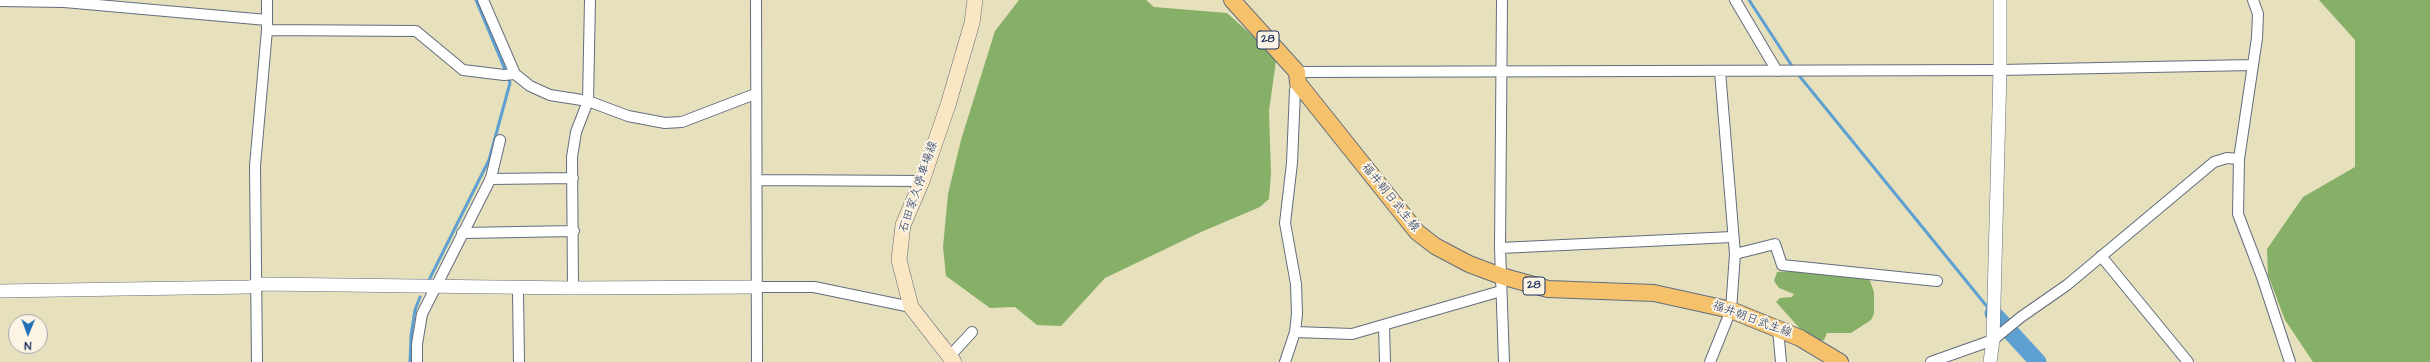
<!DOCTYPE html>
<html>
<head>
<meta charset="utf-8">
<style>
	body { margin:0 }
	#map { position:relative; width:2430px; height:362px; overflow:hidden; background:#e7e0bc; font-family:"Architects Daughter",sans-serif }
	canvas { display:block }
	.north { position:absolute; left:8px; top:314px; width:40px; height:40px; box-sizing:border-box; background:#fcf5e5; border:1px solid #a2a6af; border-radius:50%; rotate:181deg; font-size:11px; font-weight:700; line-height:16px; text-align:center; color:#1b2f5e }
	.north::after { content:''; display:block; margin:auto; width:14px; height:18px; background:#1f6fb2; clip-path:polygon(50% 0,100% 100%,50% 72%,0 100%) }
</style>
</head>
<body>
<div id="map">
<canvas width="2430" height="362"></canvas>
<div class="north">N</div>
</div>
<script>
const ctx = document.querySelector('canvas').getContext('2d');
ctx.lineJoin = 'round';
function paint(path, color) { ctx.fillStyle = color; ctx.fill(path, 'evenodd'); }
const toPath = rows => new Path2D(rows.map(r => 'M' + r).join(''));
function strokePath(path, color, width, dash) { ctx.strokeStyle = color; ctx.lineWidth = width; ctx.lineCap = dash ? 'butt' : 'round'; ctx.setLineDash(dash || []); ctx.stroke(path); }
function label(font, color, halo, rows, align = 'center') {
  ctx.font = font + ' "Architects Daughter","Klee One",sans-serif'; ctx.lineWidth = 4; ctx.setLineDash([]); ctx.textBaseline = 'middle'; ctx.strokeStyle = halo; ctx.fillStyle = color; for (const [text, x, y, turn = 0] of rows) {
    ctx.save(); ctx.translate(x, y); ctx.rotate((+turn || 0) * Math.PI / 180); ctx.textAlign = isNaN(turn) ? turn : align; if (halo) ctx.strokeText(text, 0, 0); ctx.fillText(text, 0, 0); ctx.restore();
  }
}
paint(toPath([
	[1019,0,1146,0,1154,7,1227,13,1264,46,1276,61,1269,111,1271,174,1269,199,1260,207,1201,232,1105,278,1061,326,1037,325,1015,307,990,308,946,276,943,247,948,194,961,140,995,31],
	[2319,0,2430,0,2430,362,2313,362,2285,320,2268,275,2267,249,2303,197,2355,167,2355,40],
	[1790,271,1869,278,1874,292,1874,314,1871,320,1851,333,1827,333,1824,340,1819,341,1803,332,1776,302,1780,298,1792,297,1794,294,1779,288,1774,281,1777,272]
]), '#86b068');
strokePath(toPath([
	[476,0,506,72],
	[1749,0,1794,69],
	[1797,73,1989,309],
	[428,282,489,160,510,83,508,77],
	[410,362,411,336,415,310,420,297]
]), '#5ea0d2', 3);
strokePath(toPath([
	[1993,313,2038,362]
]), '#5ea0d2', 17);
const minor = toPath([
	[483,0,515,74,530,86,550,95,588,101,628,116,665,123,682,122,755,94],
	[756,0,757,362],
	[1502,0,1500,248,1504,362],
	[1735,0,1777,71],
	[2253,0,2258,14,2257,38,2239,159,2238,214,2262,277,2290,362],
	[0,1,64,2,267,20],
	[267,30,416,31,463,70,504,75,515,74],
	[1297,72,2000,70,2252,65],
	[490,179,573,178],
	[757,180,922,181],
	[462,233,574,231],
	[1500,248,1732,237],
	[1735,254,1775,244,1782,265,1937,281],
	[2101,256,2188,362],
	[757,287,814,287,911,307],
	[573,288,572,157,576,132,588,101,590,0],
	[518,292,519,362],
	[1384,325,1385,362],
	[1778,329,1781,362],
	[1295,332,1352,334,1501,291],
	[949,357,972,332],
	[257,362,255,166,267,30,267,0],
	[417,362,417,344,422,314,491,178,500,140],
	[1285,362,1295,332,1297,314,1296,284,1285,223,1292,163,1295,90,1298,83],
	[1710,362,1731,310,1735,254,1720,71],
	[1931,362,1993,340,2021,317,2067,285,2214,162,2227,158,2239,159]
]);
const tertiary = toPath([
	[0,291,249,287,263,284,573,288,757,287],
	[1990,362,1993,340,2000,70,2000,0]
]);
const secondary = toPath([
	[954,362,911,307,899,260,903,225,922,181,948,105,972,23,975,0]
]);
const primary = toPath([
	[1232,0,1297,72,1298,83,1417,232,1435,246,1469,264,1501,276,1548,289,1654,293,1731,310,1800,338,1840,362]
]);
strokePath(minor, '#626d7f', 12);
strokePath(tertiary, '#626d7f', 14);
strokePath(secondary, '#626d7f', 16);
strokePath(primary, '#626d7f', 18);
strokePath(minor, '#fff', 10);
strokePath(tertiary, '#fff', 13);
strokePath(secondary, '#fbe6c4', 15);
strokePath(primary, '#f5c16b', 16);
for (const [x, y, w] of [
	[1268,40,22],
	[1534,286,22]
]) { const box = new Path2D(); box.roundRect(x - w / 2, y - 9, w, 18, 3); ctx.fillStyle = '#fcf5e5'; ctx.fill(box); strokePath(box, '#1b2f5e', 1); }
label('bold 11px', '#1b2f5e', null, [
	["28",1268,40],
	["28",1534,286]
]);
label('12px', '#1b2f5e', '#fcf5e5', [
	["石田家久停車場線",919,187,-71],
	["福井朝日武生線",1390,198,51],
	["福井朝日武生線",1752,320,20]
]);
</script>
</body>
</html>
